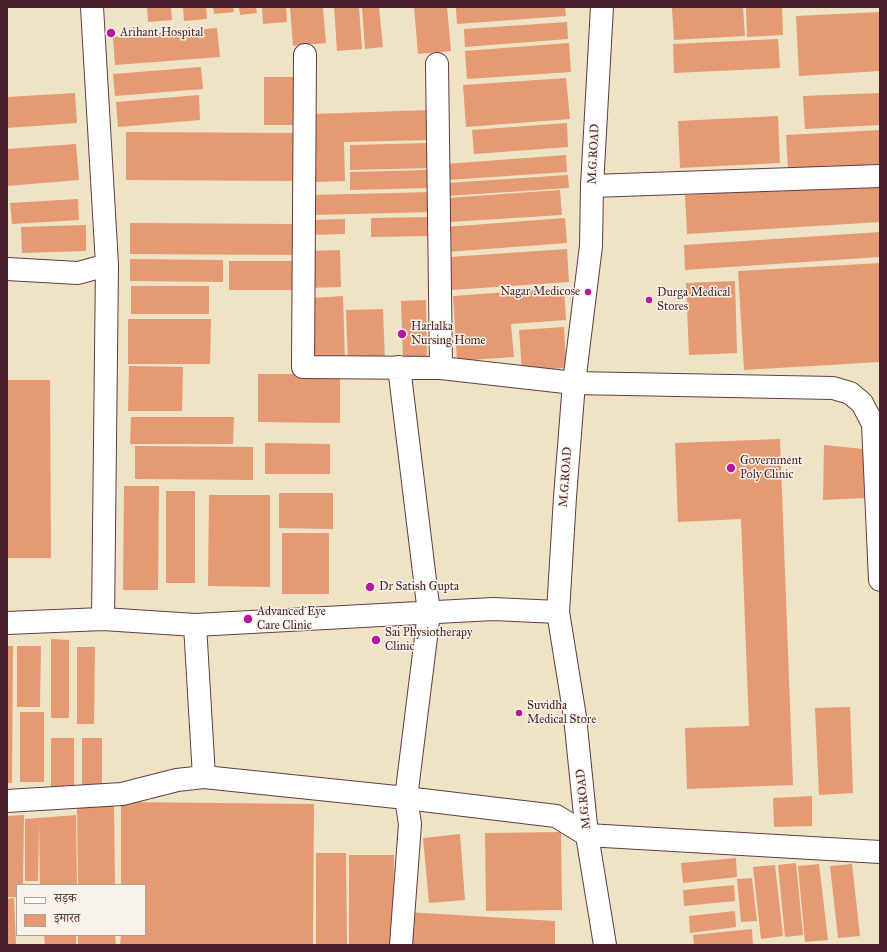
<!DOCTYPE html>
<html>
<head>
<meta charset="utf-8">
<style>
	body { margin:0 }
	#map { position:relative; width:887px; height:952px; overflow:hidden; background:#efe3c6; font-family:"IM FELL Great Primer","Noto Serif Devanagari",serif }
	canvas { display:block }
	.frame { position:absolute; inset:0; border:8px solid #4a1f2b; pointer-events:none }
	.legend { position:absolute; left:16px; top:884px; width:130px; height:52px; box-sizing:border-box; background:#f7f3e8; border:1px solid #b29e9c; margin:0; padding:5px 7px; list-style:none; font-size:12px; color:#4a1f2b }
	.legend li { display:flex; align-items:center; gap:8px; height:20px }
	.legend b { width:20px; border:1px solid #b29e9c }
</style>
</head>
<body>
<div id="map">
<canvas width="887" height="952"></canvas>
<div class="frame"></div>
<ul class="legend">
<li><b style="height:5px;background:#fff"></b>सड़क</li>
<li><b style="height:11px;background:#e59a73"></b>इमारत</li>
</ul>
</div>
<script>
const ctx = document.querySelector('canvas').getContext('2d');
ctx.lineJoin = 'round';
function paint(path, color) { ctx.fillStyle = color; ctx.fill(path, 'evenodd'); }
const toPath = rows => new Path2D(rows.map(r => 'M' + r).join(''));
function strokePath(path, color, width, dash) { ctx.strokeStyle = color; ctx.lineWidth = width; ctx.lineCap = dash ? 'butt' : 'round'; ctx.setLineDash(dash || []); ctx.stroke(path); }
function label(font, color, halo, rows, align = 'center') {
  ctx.font = font + ' "IM FELL Great Primer",serif'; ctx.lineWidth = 3; ctx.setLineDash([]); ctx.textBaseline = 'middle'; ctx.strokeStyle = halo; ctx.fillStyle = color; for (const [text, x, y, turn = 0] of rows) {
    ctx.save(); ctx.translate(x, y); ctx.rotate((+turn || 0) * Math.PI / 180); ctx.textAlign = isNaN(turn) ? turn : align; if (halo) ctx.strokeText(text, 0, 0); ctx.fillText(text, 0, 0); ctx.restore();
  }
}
paint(toPath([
	[147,7,171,7,172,20,148,22],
	[183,7,206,7,207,19,184,21],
	[213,7,233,7,234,12,214,14],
	[239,7,256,7,257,13,240,15],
	[262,7,286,7,287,22,263,24],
	[290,7,323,7,326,43,293,46],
	[334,7,359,7,362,49,337,51],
	[362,7,379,7,383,47,365,49],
	[414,7,447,7,451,51,418,54],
	[465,7,565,7,566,16,457,24,456,8],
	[743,7,745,36,674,40,672,8],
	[746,7,782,7,783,35,747,37],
	[880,12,880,71,799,76,796,16],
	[567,22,568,39,465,47,464,29],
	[217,28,220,57,115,65,113,37],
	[778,39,780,68,674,73,673,44],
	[569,43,571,72,467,79,465,51],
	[201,67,203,89,115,96,113,74],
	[264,77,296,77,296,125,264,125],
	[566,78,570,119,466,127,463,85],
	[75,93,77,123,7,128,7,97],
	[880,93,880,125,805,129,803,96],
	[199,95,200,120,118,127,116,102],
	[429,110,430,140,344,142,345,181,315,182,313,114],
	[778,116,780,163,680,168,678,121],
	[567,123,568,147,474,154,472,130],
	[880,130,880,164,788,169,786,135],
	[126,132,296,133,295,181,126,180],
	[431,143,432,168,350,170,350,145],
	[76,144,79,180,7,186,7,149],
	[566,155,567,172,447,180,446,164],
	[429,170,430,188,350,190,350,172],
	[568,175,569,188,447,196,447,183],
	[880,182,880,222,687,234,685,195],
	[560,190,562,215,449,222,447,198],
	[433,192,433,212,313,215,312,195],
	[78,199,79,220,12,224,10,203],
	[430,217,430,236,371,237,371,218],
	[565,218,567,243,447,252,445,227],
	[345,219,345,234,311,235,310,220],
	[130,223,293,224,292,255,130,254],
	[86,225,86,251,22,253,21,227],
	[880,232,880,257,685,270,684,245],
	[567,249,569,282,451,290,449,257],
	[340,250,341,287,309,288,308,251],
	[130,259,223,260,223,282,130,281],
	[229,261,296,261,295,290,229,290],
	[880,263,880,362,744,370,738,271],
	[735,281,737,353,689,355,686,283],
	[131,286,209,286,209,314,131,314],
	[564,288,566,320,511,324,514,357,457,361,453,296],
	[343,296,345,361,311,363,310,298],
	[426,300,427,358,403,359,401,301],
	[383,309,385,363,348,364,346,310],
	[128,319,211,319,210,364,128,364],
	[564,327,566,368,522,371,519,330],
	[129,366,183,367,182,411,128,411],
	[258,374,340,374,340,423,258,422],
	[7,380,50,380,51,558,7,558],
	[131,417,234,417,233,444,130,444],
	[780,439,793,785,687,789,685,728,749,726,741,519,678,522,675,443],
	[265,443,330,444,330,474,265,474],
	[824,445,863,449,865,498,823,500],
	[135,446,253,447,253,480,135,479],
	[124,486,159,486,158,590,123,590],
	[166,491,195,491,195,583,166,583],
	[279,493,333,493,333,529,279,528],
	[209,495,270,495,270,587,208,586],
	[282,533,329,533,329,594,282,594],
	[51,639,69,640,69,718,51,718],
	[7,646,13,646,12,783,7,783],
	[17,646,41,646,40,707,17,707],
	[77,647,95,647,94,724,77,724],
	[850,707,853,793,819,795,815,708],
	[20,712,44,712,44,782,20,782],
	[51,738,74,738,74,789,51,789],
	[82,738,102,738,102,787,82,787],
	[812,796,812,826,774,827,773,798],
	[121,802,314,804,313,945,120,945,121,935,145,935,145,885,121,885],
	[77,806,114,806,115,885,78,885],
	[24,815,23,885,17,885,17,897,7,897,7,816],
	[76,815,77,885,40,885,39,821,38,881,25,881,25,819],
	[561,832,562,910,486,911,485,833],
	[460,834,465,900,429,903,423,838],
	[316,853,346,853,347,945,316,945],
	[349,855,394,855,393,945,349,945],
	[736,858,737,877,683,883,681,863],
	[796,863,803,935,785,937,778,865],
	[819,864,828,940,805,942,798,866],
	[852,864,860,936,838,938,830,866],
	[775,865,783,936,761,939,753,867],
	[752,878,757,921,741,922,737,879],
	[734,885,735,901,684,906,683,890],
	[14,898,16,945,7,945,7,899],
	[735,911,736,927,690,933,689,916],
	[407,912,555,921,555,945,404,945],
	[752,929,753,945,694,945,693,935],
	[44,935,76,935,76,945,45,945],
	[78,935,115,935,116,945,78,945]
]), '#e59a73');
const minor = toPath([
	[92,7,107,265,103,619],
	[305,55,303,367,441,368,574,383,833,388,850,393,862,403,873,424,880,580],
	[437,64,441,368],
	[592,186,880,176],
	[7,269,78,273,107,265],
	[399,367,429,613,406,798,410,824,401,945],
	[7,623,103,619,195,625,493,609,558,612],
	[195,625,204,777],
	[7,801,122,794,177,780,204,777,406,798,556,816,587,835,880,852]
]);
const major = toPath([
	[602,7,592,186,591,246,574,383,565,497,558,612,575,717,587,835,605,945]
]);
strokePath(minor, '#633c42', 24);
strokePath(major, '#633c42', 24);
strokePath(minor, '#fff', 22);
strokePath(major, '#fff', 22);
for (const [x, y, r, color] of [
	[111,33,5,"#b5179e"],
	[588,292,4,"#b5179e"],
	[649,300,4,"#b5179e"],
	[402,334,5,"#b5179e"],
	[731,468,5,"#b5179e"],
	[370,587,5,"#b5179e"],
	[248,619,5,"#b5179e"],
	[376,640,5,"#b5179e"],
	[519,713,4,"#b5179e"]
]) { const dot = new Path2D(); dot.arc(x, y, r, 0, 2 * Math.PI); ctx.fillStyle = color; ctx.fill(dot); strokePath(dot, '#f7f3e8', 1.5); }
label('12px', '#4a1f2b', '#f7f3e8', [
	["Arihant Hospital",120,33],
	["Nagar Medicose",580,292,"right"],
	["Durga Medical",657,293],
	["Stores",657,307],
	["Harlalka",411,327],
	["Nursing Home",411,341],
	["Government",740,461],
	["Poly Clinic",740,475],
	["Dr Satish Gupta",379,587],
	["Advanced Eye",257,612],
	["Care Clinic",257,626],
	["Sai Physiotherapy",385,633],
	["Clinic",385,647],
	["Suvidha",527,706],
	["Medical Store",527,720]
], 'left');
label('12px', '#4a1f2b', '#f7f3e8', [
	["M.G.ROAD",594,154,-87],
	["M.G.ROAD",566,477,-86],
	["M.G.ROAD",584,799,-96]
]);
</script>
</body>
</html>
